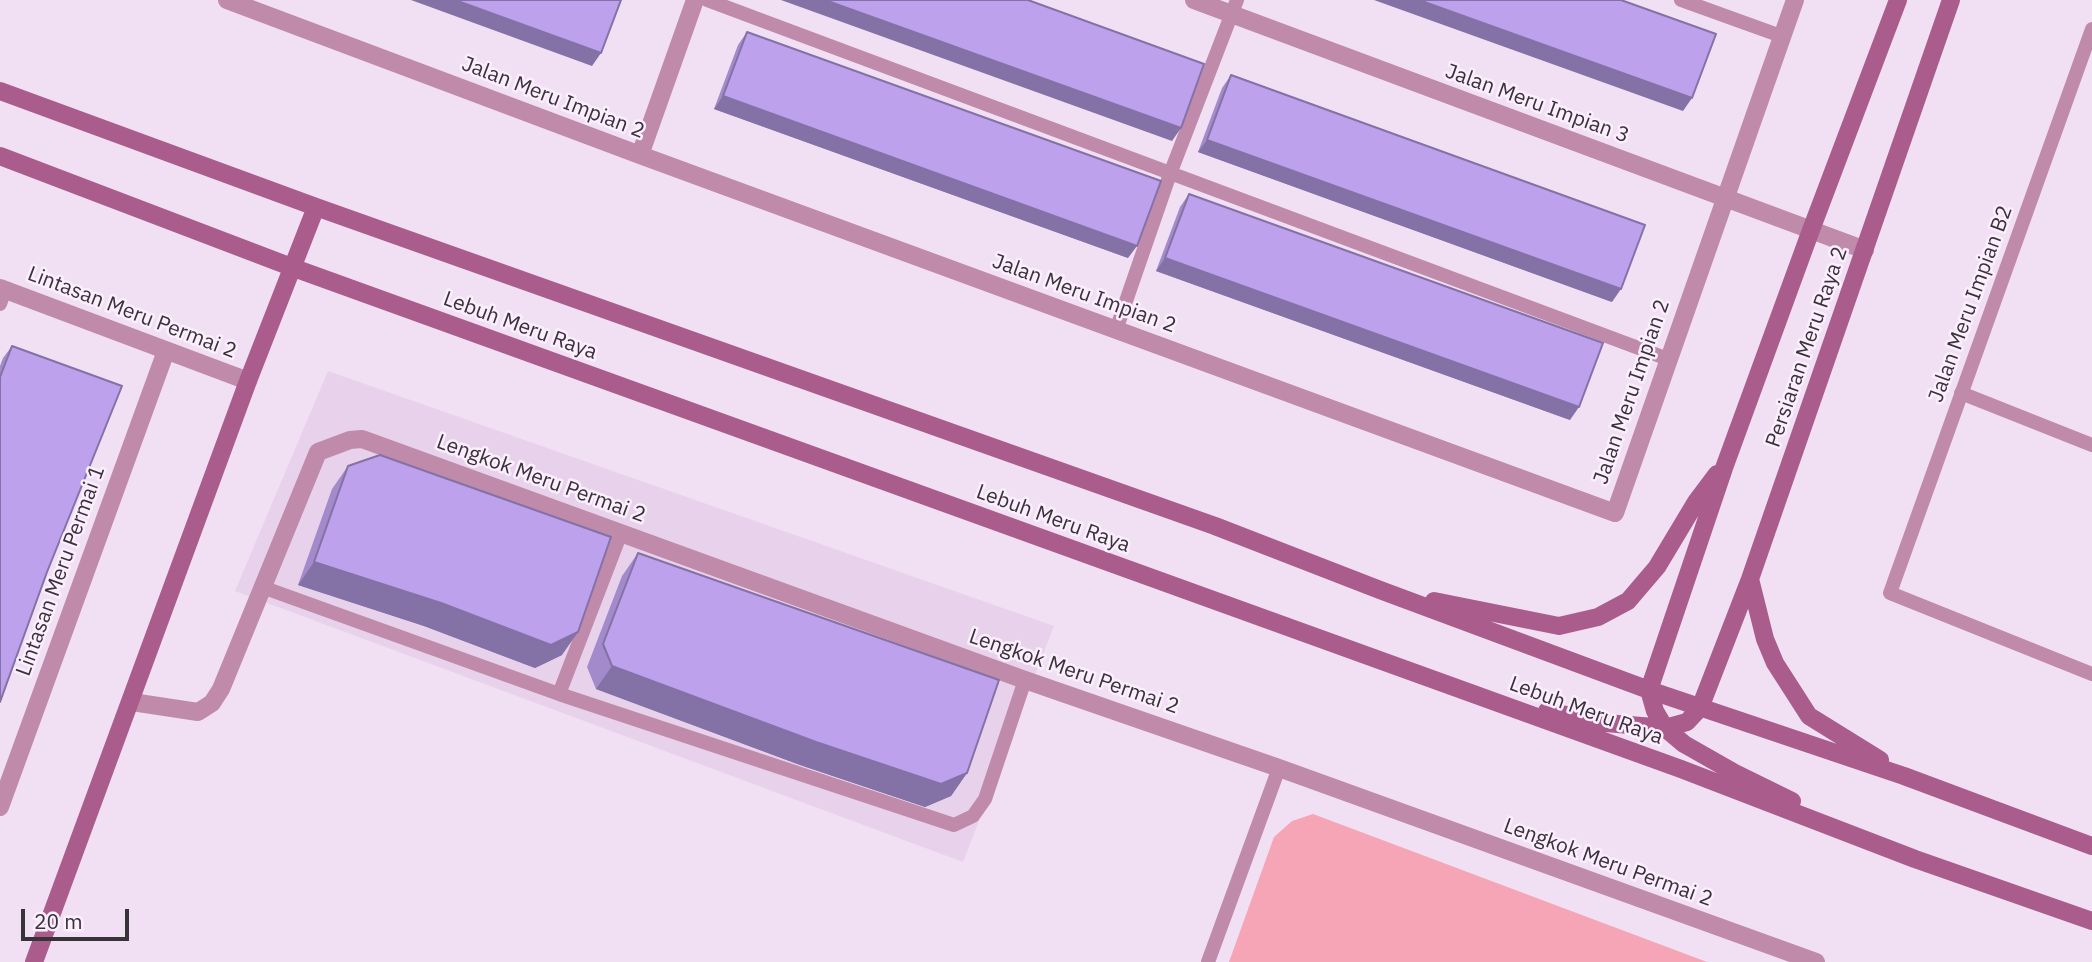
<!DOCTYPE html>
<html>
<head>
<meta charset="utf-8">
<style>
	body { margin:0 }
	#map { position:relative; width:2092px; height:962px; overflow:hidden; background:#f1dff3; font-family:"IBM Plex Sans",sans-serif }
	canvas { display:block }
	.scale { position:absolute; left:21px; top:909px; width:108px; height:32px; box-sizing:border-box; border:4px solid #383239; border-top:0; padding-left:9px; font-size:21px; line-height:24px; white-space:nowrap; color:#383239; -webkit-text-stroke:5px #fceefe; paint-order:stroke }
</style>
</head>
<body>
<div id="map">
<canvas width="2092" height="962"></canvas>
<div class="scale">20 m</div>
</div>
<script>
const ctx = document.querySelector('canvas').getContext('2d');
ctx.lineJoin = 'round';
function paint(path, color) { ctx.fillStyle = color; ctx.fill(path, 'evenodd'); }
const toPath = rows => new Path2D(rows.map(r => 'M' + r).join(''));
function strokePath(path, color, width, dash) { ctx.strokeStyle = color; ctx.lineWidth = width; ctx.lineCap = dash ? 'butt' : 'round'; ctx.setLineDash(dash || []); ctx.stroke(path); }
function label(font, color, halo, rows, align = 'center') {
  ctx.font = font + ' "IBM Plex Sans",sans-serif'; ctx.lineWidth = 5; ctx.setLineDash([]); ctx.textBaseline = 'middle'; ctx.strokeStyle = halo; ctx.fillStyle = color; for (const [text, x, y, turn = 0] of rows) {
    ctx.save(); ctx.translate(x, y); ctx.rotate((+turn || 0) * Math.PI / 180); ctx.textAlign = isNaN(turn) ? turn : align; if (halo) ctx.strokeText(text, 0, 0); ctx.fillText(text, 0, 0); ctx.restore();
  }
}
paint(toPath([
	[328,371,1054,626,963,862,235,591]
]), '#e8d2eb');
paint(toPath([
	[1313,814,1707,962,1229,962,1274,837,1292,821]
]), '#f5a5b6');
strokePath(toPath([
	[707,0,1668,359],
	[1681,0,1781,36],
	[2092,29,1890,593,2092,674],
	[0,304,5,290],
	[1116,330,1170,174,1237,0],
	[1961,393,2092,445],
	[262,587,559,694,954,825,973,816,985,799,1025,680],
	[559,694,621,533],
	[1208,962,1279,768]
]), '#c08baa', 14);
strokePath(toPath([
	[227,0,640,155,1615,513,1795,0],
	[1194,0,1865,250],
	[640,155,695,0],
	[0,288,248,381],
	[132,702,198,712,212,703,221,689,318,452,350,440,362,439,1025,680,1279,768,1816,962],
	[0,807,166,351]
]), '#c08baa', 18);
strokePath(toPath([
	[0,91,316,207,1215,526,1380,590,1649,690,1904,776,2092,846],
	[0,156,294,268,1681,769,1915,859,2092,921],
	[1750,579,1765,639,1775,663,1809,716,1880,760],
	[1434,601,1559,626,1598,617,1628,601,1657,567,1696,502,1717,474],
	[1649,690,1724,468,1811,230,1898,0],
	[1649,690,1655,711,1665,728,1684,744,1735,773,1792,801],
	[1547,711,1606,723,1665,728,1687,722,1700,708,1750,579,1951,0],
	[34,962,248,381,316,207]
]), '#aa5d8c', 18);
paint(toPath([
	[747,32,1128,258,714,109,738,45],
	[1231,75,1612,302,1198,152,1222,88],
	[1189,194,1570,420,1156,271,1180,207],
	[12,346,47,572,0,702,0,366,3,358],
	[348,466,562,655,535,668,424,626,298,585,332,489],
	[638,553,967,773,951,796,925,807,800,765,596,689,587,667,622,576]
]), '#a38acb');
paint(toPath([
	[411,0,455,0,601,53,592,66],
	[781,0,825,0,1181,128,1172,141],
	[1374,0,1419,0,1692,98,1683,111],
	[723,96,1137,246,1128,258,714,109],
	[1207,140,1621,289,1612,302,1198,152],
	[1165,258,1579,407,1570,420,1156,271],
	[314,562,578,632,562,655,535,668,424,626,298,585],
	[612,666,967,773,951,796,925,807,800,765,596,689]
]), '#8471a5');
const building = toPath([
	[455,0,621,0,601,53,455,0],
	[825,0,1028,0,1204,64,1181,128,825,0],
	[1419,0,1621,0,1716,34,1692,98,1419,0],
	[747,32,1161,181,1137,246,723,96,747,32],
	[1231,75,1645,225,1621,289,1207,140,1231,75],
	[1189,194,1603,343,1579,407,1165,258,1189,194],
	[12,346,122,386,47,572,0,702,0,377,12,346],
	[380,455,611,537,578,632,551,645,441,603,314,562,348,466,380,455],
	[638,553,999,680,967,773,941,784,816,742,612,666,603,644,638,553]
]);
paint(building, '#bda1ec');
strokePath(building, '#8471a5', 2);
label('21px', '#383239', '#fceefe', [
	["Jalan Meru Impian 2",553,98,21],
	["Jalan Meru Impian 3",1537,104,20],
	["Jalan Meru Impian 2",1084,294,20],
	["Jalan Meru Impian B2",1971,304,-70],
	["Lintasan Meru Permai 2",132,313,21],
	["Lebuh Meru Raya",520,326,20],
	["Persiaran Meru Raya 2",1807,347,-71],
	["Jalan Meru Impian 2",1632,392,-71],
	["Lengkok Meru Permai 2",541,479,20],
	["Lebuh Meru Raya",1053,519,20],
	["Lintasan Meru Permai 1",61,571,-70],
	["Lengkok Meru Permai 2",1074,672,19],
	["Lebuh Meru Raya",1586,711,20],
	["Lengkok Meru Permai 2",1608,863,20]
]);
</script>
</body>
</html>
